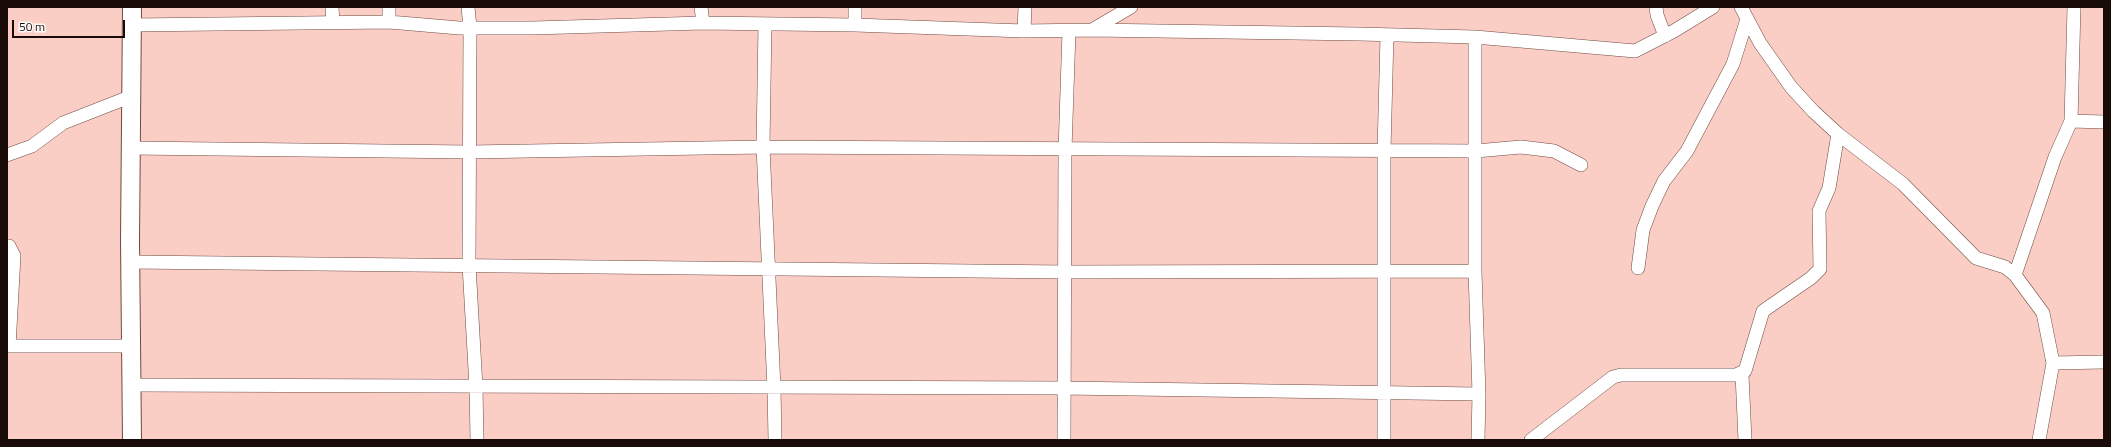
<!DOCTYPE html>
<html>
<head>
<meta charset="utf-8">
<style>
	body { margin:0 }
	#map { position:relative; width:2111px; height:447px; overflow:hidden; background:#facec4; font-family:"Titillium Web",sans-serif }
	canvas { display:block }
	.frame { position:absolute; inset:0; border:8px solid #190b08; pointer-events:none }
	.scale { position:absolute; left:12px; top:20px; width:113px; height:18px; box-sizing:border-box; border:2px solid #190b08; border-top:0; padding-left:5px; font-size:12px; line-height:14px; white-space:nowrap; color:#190b08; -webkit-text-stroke:3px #fefaf9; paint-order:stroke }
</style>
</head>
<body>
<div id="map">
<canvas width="2111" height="447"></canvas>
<div class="frame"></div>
<div class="scale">50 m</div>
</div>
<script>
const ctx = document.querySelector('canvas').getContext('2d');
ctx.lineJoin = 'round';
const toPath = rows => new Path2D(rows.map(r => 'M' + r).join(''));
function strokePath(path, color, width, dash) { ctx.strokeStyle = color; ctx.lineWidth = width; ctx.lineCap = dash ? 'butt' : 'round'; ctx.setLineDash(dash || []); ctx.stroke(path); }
const street = toPath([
	[332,7,333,23],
	[468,7,470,28,469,265,476,387,477,440],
	[701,7,703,23],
	[1656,7,1657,15,1665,36],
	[1741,7,1760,43,1791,87,1813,111,1838,134,1903,184,1976,258,2005,267,2015,275,2043,313,2053,363,2104,362],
	[389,22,389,7],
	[765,24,763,147,774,388,775,440],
	[132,25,389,22,459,28,533,28,703,23,855,25,1024,31,1092,30,1359,34,1475,37,1635,51,1674,31,1713,7],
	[855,25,855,7],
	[1092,30,1131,7],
	[1024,31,1025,7],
	[1475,37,1475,271,1479,394,1478,440],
	[2071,121,2104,122],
	[132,148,470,152,763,147,1476,151,1521,147,1554,151,1581,165],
	[7,155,32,146,63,123,132,96],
	[7,246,9,246,14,256,9,346],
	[131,262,1065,272,1475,271],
	[1638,268,1643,230,1652,206,1664,181,1687,151,1733,64,1747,19],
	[2015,275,2055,157,2071,121,2074,7],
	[7,346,132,346],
	[1742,374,1745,440],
	[132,385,1064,388,1479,394],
	[1064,440,1065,150,1069,31],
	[1384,440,1384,151,1387,35],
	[1531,440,1613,377,1621,375,1736,375,1745,371,1763,311,1811,278,1820,269,1819,211,1829,188,1838,134],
	[2039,440,2053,363]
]);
const secondary = toPath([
	[132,440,130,241,132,7]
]);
strokePath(street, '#6f4b42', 14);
strokePath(secondary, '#6f4b42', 20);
strokePath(street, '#fff', 13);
strokePath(secondary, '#fff', 18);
</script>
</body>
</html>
